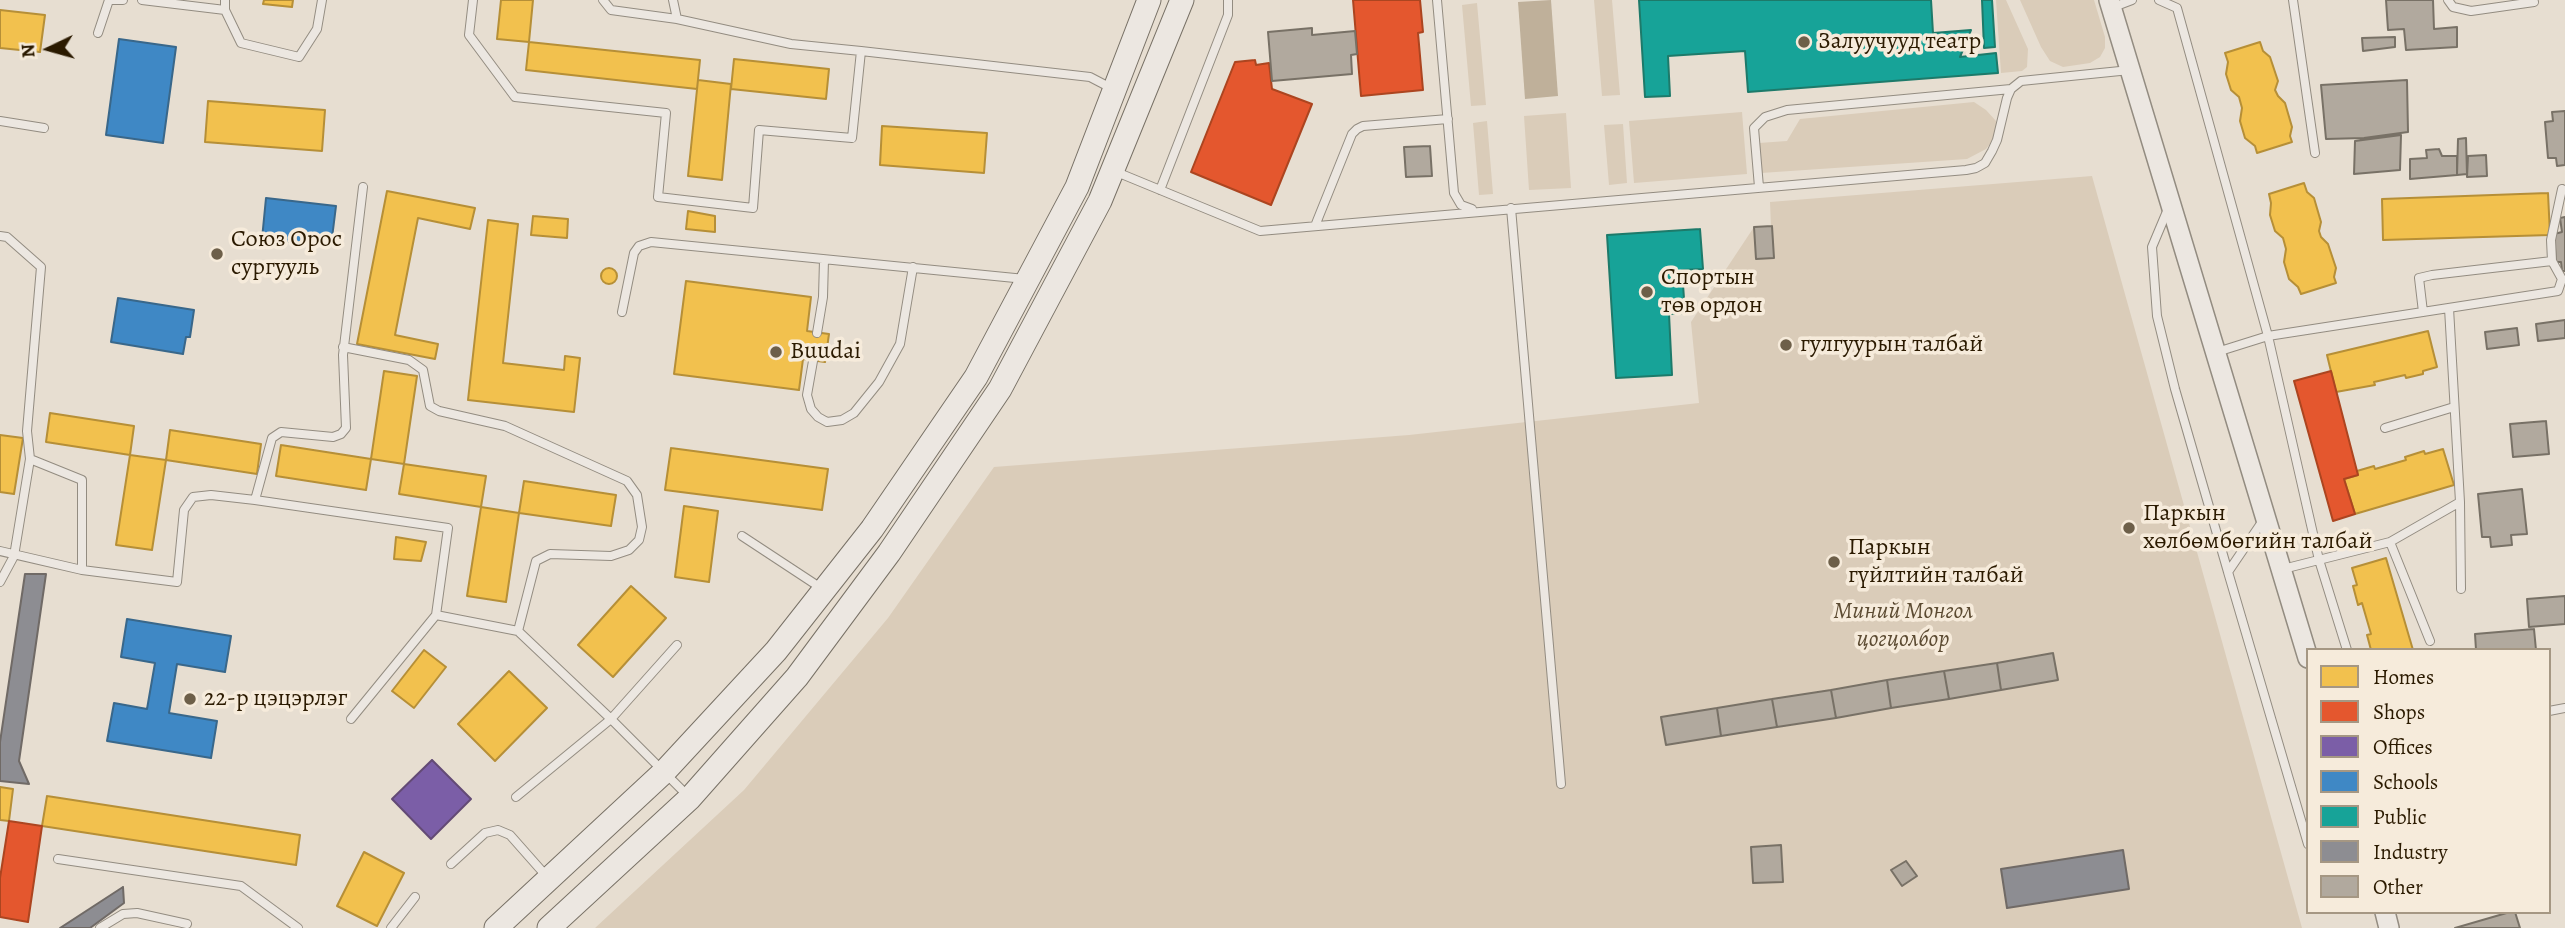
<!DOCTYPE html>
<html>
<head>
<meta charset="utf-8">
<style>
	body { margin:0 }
	#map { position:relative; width:2565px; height:928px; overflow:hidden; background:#e7ded1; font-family:Alegreya,serif }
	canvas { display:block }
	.legend { position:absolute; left:2306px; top:648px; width:245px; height:266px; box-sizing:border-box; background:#f6ebdb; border:2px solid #a59783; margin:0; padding:9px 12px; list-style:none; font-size:21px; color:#2b1a00 }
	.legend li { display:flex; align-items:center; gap:14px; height:35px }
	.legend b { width:35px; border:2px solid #a59783 }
	.north { position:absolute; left:14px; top:14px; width:70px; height:70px; -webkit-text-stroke:5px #f6ebdb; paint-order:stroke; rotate:265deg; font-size:19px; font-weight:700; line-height:28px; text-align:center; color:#2b1a00 }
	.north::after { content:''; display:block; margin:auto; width:24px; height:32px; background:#2b1a00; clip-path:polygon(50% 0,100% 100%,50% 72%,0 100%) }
</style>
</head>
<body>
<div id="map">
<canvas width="2565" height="928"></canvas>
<ul class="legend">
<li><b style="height:19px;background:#f2c14e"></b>Homes</li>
<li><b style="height:19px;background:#e4572e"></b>Shops</li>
<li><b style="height:19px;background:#7b5ea7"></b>Offices</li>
<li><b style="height:19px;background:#3f88c5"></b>Schools</li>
<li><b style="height:19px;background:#17a398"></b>Public</li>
<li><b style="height:19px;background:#8d8d92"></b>Industry</li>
<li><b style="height:19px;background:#b1a99e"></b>Other</li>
</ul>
<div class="north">N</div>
</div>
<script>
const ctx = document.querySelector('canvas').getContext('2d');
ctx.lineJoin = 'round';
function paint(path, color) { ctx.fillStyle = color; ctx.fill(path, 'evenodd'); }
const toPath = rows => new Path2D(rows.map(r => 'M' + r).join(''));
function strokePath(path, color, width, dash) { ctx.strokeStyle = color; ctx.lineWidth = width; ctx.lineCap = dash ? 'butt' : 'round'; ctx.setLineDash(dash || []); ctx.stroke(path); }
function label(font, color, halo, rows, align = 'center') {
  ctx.font = font + ' Alegreya,serif'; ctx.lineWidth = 7; ctx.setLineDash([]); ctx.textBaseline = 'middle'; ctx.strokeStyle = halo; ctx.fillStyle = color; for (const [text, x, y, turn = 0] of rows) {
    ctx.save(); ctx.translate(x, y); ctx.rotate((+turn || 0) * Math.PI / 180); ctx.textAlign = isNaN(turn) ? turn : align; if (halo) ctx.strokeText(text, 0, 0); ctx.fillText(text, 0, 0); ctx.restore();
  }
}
paint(toPath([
	[1594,0,1612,0,1620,95,1602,96],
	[1996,0,2006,0,2028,49,2027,67,2022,71,2001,73],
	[2020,0,2094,0,2105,37,2105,48,2100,57,2090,63,2063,67,2050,61,2041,47],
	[1477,3,1486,105,1471,106,1462,5],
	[1974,102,1986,110,1996,121,1997,135,1986,149,1967,159,1761,173,1759,143,1787,141,1800,119],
	[1742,112,1747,174,1634,183,1629,121],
	[1566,113,1571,188,1529,190,1524,116],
	[1487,121,1493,194,1479,195,1473,123],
	[1623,124,1627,183,1609,185,1604,125],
	[2092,176,2302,928,595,928,744,790,888,618,994,467,1409,435,1699,403,1691,322,1754,227,1771,226,1770,202]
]), '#daccb9');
paint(toPath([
	[1551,0,1558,96,1525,99,1518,2]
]), '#bfb09a');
const homes = toPath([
	[264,0,293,0,292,7,263,4,264,0],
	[501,0,533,0,529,42,497,39,501,0],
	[0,10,45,15,40,52,0,48,0,10],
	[529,42,700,60,697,89,526,70,529,42],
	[2260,42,2263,51,2270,57,2278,81,2275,90,2278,96,2285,103,2292,127,2290,136,2292,142,2257,153,2255,146,2245,138,2240,121,2242,108,2239,97,2231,90,2226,74,2228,62,2225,53,2260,42],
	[734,59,829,69,826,99,731,89,734,59],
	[698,80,731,84,722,180,688,176,698,80],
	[208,101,325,110,322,151,205,142,208,101],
	[882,126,987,133,984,173,880,165,882,126],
	[2304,183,2307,192,2314,198,2321,222,2319,231,2321,237,2328,244,2336,268,2334,277,2336,283,2301,294,2298,287,2289,279,2284,262,2286,249,2283,238,2275,231,2270,215,2271,203,2269,194,2304,183],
	[387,191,475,208,470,229,418,218,395,335,438,344,435,359,357,344,387,191],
	[2548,193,2550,235,2383,240,2382,199,2548,193],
	[688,211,715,216,715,232,686,229,688,211],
	[533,216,568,219,567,238,531,235,533,216],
	[488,220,518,224,503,363,564,370,565,356,580,358,574,412,468,400,488,220],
	'601 276a8 8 0 1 1 16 0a8 8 0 1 1-16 0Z',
	[686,281,811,297,807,331,829,334,825,362,803,359,799,390,674,374,686,281],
	[2428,331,2437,367,2423,371,2423,374,2406,378,2405,375,2374,382,2375,385,2336,392,2327,355,2428,331],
	[384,371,417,376,404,464,371,459,384,371],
	[50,413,134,426,130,455,46,442,50,413],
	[170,430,261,444,257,474,166,460,170,430],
	[0,435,23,438,14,494,0,492,0,435],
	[281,445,371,459,366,490,276,476,281,445],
	[671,448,828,469,822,510,665,490,671,448],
	[2443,449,2454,485,2355,514,2344,479,2358,475,2357,471,2374,466,2375,469,2406,460,2405,457,2424,451,2425,454,2443,449],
	[130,455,166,460,152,550,116,545,130,455],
	[404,464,486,476,481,507,399,494,404,464],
	[524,481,616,495,611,526,519,513,524,481],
	[684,506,718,511,709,582,675,577,684,506],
	[481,507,519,513,506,602,467,596,481,507],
	[396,537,426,542,421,561,394,559,396,537],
	[2386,558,2413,650,2371,650,2367,635,2371,634,2362,603,2358,605,2353,586,2357,585,2352,568,2386,558],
	[631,586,666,618,613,677,578,645,631,586],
	[424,650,446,667,414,708,392,691,424,650],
	[509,671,547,708,495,761,458,724,509,671],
	[0,787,13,789,9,821,0,820,0,787],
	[47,796,300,835,296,865,42,826,47,796],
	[364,852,404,873,377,926,337,906,364,852]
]);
paint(homes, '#f2c14e');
strokePath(homes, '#b68f37', 2);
const shops = toPath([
	[1353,0,1420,0,1423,32,1418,33,1423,90,1361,96,1353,0],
	[1255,60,1256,65,1269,63,1272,89,1312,104,1271,205,1191,172,1235,62,1255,60],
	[2331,371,2358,475,2344,479,2355,514,2333,521,2294,381,2331,371],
	[9,821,42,826,28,922,0,917,0,878,9,821]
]);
paint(shops, '#e4572e');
strokePath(shops, '#ac4520', 2);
const offices = toPath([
	[432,760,471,799,431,839,392,799,432,760]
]);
paint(offices, '#7b5ea7');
strokePath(offices, '#634a75', 2);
const schools = toPath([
	[119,39,176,47,163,143,106,135,119,39],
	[266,198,336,206,331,246,262,239,266,198],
	[118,298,194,310,190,337,186,337,183,354,111,342,118,298],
	[127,619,231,636,225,672,177,664,169,713,217,721,211,758,107,741,114,703,147,709,155,663,121,657,127,619]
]);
paint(schools, '#3f88c5');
strokePath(schools, '#39678a', 2);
const public = toPath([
	[1639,0,1931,0,1933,33,1971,30,1960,57,1996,53,1998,73,1748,92,1745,51,1668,56,1670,96,1645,97,1639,0],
	[1982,0,1992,0,1995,47,1984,48,1982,0],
	[1700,229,1703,269,1682,270,1685,313,1669,314,1672,375,1616,378,1607,235,1700,229]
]);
paint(public, '#17a398');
strokePath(public, '#1d7a6a', 2);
const industry = toPath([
	[25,574,46,574,19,761,29,784,0,781,0,742,25,574],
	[2123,850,2129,889,2007,908,2001,869,2123,850],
	[123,887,124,903,90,928,60,928,123,887]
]);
paint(industry, '#8d8d92');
strokePath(industry, '#706a66', 2);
const building = toPath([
	[2386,0,2433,0,2434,29,2457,27,2457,47,2406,50,2404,29,2388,30,2386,0],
	[1312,28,1312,35,1355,31,1357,54,1351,55,1352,74,1272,81,1268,32,1312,28],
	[2395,37,2395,47,2363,51,2362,38,2395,37],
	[2407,80,2408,132,2364,138,2326,139,2321,85,2407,80],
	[2565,111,2565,165,2557,166,2556,158,2548,158,2545,122,2553,121,2552,112,2565,111],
	[2401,135,2400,170,2354,174,2355,141,2401,135],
	[2466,138,2467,174,2457,175,2458,139,2466,138],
	[1430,146,1432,176,1406,177,1404,147,1430,146],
	[2439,149,2442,156,2457,156,2457,175,2410,179,2410,159,2427,158,2426,150,2439,149],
	[2486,155,2487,176,2467,177,2468,156,2486,155],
	[2565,217,2565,271,2562,271,2561,262,2556,262,2554,234,2562,232,2560,218,2565,217],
	[1772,226,1774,258,1756,259,1754,227,1772,226],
	[2565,320,2565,338,2538,341,2536,324,2565,320],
	[2517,328,2519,345,2487,349,2485,332,2517,328],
	[2546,421,2549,454,2513,457,2510,424,2546,421],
	[2522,489,2527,534,2511,535,2512,545,2491,547,2490,537,2482,537,2478,494,2522,489],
	[2565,596,2565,624,2529,627,2527,599,2565,596],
	[2534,629,2536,650,2476,650,2475,634,2534,629],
	[2053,653,2058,680,2001,690,1997,663,2053,653],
	[1997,663,2001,690,1949,699,1944,671,1997,663],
	[1944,671,1949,699,1891,708,1887,680,1944,671],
	[1887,680,1891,708,1836,718,1831,690,1887,680],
	[1831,690,1836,718,1777,727,1772,699,1831,690],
	[1772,699,1777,727,1721,736,1717,708,1772,699],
	[1717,708,1721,736,1666,745,1661,717,1717,708],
	[1781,845,1783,882,1753,883,1751,847,1781,845],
	[1906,861,1917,876,1902,886,1891,870,1906,861],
	[2510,912,2515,912,2520,928,2455,928,2510,912]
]);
paint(building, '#b1a99e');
strokePath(building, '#787166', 2);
const service = toPath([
	[142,0,225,10],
	[225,0,225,10,241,43,299,57,317,29,322,0],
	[473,0,469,35,515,97,666,113,658,197,753,208,759,130,852,138,861,51,1090,77,1113,89],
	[603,0,611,10,677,19],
	[673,0,677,19,791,44,861,51],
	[1437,0,1454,193,1461,205,1472,209],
	[2159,0,2177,8,2268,336,2217,352],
	[2293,0,2315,153],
	[2448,0,2453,7,2471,11,2534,2],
	[2111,8,2132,0],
	[98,33,109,0,123,0],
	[0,121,44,128],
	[1114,171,1260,231,1966,170,1976,168,1985,163,1992,151,1997,140,2007,98,2011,89,2021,81,2130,70],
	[1759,187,1754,128,1765,117,1787,110,2011,89],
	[1160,190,1228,15,1228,0],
	[1511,208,1561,784],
	[2168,209,2152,247,2157,316,2175,389,2228,572],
	[1315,226,1352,134,1357,129,1363,126,1448,119],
	[0,236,7,237,41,267,27,431,30,459,82,480,82,570,177,582,184,510,193,497,211,495,255,500,448,528,436,615,518,631,536,561,550,554,611,556,629,550,639,540,642,527,637,495,627,481,505,426,439,411,430,406,423,370,409,360,343,347],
	[622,312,634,253,639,246,651,242,1025,279],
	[2423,312,2419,278,2432,275,2552,261],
	[817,333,823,297,824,260],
	[813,361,807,395,811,409,818,417,827,422,842,420,854,413,879,382,900,344,913,267],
	[2385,428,2454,407],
	[255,500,272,438,281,432,333,437,341,434,346,428,343,355,363,187],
	[2460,502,2461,589],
	[2264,519,2228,572,2308,844],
	[742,536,821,588],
	[2390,542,2430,641],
	[0,551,82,570],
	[2283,569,2390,542,2460,502,2449,308],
	[0,582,14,556,30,459],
	[518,631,611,719,677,645],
	[2347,650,2319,560,2268,336,2558,291,2562,279,2552,261,2551,240,2562,189],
	[2549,711,2565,708],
	[351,719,436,615],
	[516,797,611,719,688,796],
	[58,859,241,886,298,928],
	[451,864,485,833,498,830,510,835,548,878],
	[100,928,123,914,137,913,187,924],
	[391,928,415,897]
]);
const tertiary = toPath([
	[2109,0,2308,658],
	[2385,912,2389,928]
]);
const secondary = toPath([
	[496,928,664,772,776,651,872,529,976,377,1077,187,1149,0],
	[549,928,690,798,797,677,889,553,1000,389,1100,201,1182,0]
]);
strokePath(service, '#938c81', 10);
strokePath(tertiary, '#938c81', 22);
strokePath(secondary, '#787166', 25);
strokePath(service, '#ece7e1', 8);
strokePath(tertiary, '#ece7e1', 19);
strokePath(secondary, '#ece7e1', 23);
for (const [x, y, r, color] of [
	[1804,42,7,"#6d5f49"],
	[217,254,7,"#6d5f49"],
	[1647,292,7,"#6d5f49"],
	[1786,345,7,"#6d5f49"],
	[776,352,7,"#6d5f49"],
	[2129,528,7,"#6d5f49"],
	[1834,562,7,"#6d5f49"],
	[190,699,7,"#6d5f49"]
]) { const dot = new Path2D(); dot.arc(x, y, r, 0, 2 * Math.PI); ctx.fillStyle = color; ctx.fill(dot); strokePath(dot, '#f6ebdb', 2.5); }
label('24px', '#2b1a00', '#f6ebdb', [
	["Залуучууд театр",1818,42],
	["Союз Орос",231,240],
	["сургууль",231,268],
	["Спортын",1661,278],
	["төв ордон",1661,306],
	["гулгуурын талбай",1800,345],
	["Buudai",790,352],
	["Паркын",2143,514],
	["хөлбөмбөгийн талбай",2143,542],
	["Паркын",1848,548],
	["гүйлтийн талбай",1848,576],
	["22-р цэцэрлэг",204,699]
], 'left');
label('italic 24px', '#5c4b32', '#f6ebdb', [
	["Миний Монгол",1903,612],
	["цогцолбор",1903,640]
]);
</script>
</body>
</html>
